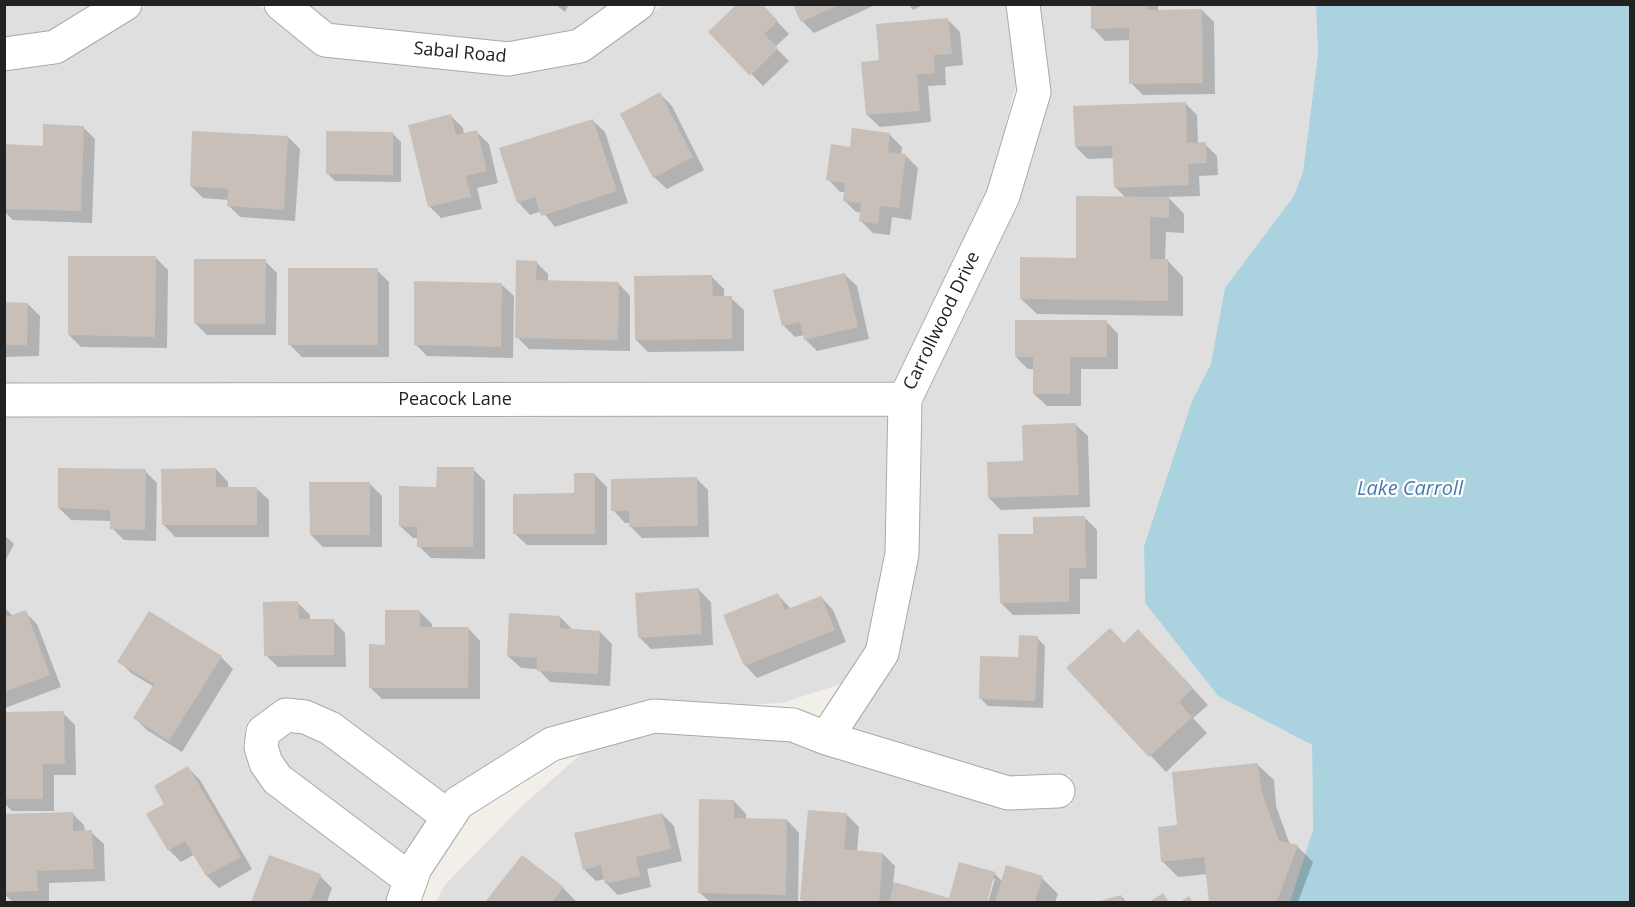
<!DOCTYPE html>
<html>
<head>
<meta charset="utf-8">
<style>
	body { margin:0 }
	#map { position:relative; width:1635px; height:907px; overflow:hidden; background:#f2efe9; font-family:"Open Sans",sans-serif }
	canvas { display:block }
	.frame { position:absolute; inset:0; border:6px solid #222; pointer-events:none }
</style>
</head>
<body>
<div id="map">
<canvas width="1635" height="907"></canvas>
<div class="frame"></div>
</div>
<script>
const ctx = document.querySelector('canvas').getContext('2d');
ctx.lineJoin = 'round';
function paint(path, color) { ctx.fillStyle = color; ctx.fill(path, 'evenodd'); }
const toPath = rows => new Path2D(rows.map(r => 'M' + r).join(''));
function strokePath(path, color, width, dash) { ctx.strokeStyle = color; ctx.lineWidth = width; ctx.lineCap = dash ? 'butt' : 'round'; ctx.setLineDash(dash || []); ctx.stroke(path); }
function label(font, color, halo, rows, align = 'center') {
  ctx.font = font + ' "Open Sans",sans-serif'; ctx.lineWidth = 4.5; ctx.setLineDash([]); ctx.textBaseline = 'middle'; ctx.strokeStyle = halo; ctx.fillStyle = color; for (const [text, x, y, turn = 0] of rows) {
    ctx.save(); ctx.translate(x, y); ctx.rotate((+turn || 0) * Math.PI / 180); ctx.textAlign = isNaN(turn) ? turn : align; if (halo) ctx.strokeText(text, 0, 0); ctx.fillText(text, 0, 0); ctx.restore();
  }
}
paint(toPath([
	[5,5,98,5,50,32,5,40],
	[146,5,258,5,317,52,588,59,663,5,1009,5,1018,76,989,193,897,384,5,386,5,69,130,19],
	[304,5,614,5,576,32,508,44,330,25],
	[1036,5,1316,5,1318,54,1298,213,1192,401,1144,546,1145,603,1218,696,1312,745,1313,832,1301,902,436,902,444,886,523,805,586,750,655,731,791,740,1004,808,1071,805,1070,775,1009,778,848,729,928,381,1014,204],
	[891,414,889,552,872,637,844,683,782,703,728,706,546,731,389,902,5,902,4,415]
]), '#e0dfdf');
paint(toPath([
	[1316,5,1630,5,1630,902,1290,902,1313,830,1312,745,1218,696,1145,603,1144,546,1192,401,1211,364,1225,288,1294,196,1303,172,1318,54]
]), '#aad3df');
paint(toPath([
	[555,4,569,4,565,12],
	[761,4,789,34,775,47,789,61,763,86,711,32],
	[795,4,872,4,873,6,814,33,802,21],
	[908,4,925,4,913,10],
	[1093,4,1158,4,1158,11,1202,10,1214,22,1215,94,1143,95,1131,83,1130,40,1105,41,1093,28],
	[948,20,960,32,963,65,945,67,946,85,928,86,931,122,880,127,867,115,881,61],
	[660,94,672,106,704,170,667,189,654,177],
	[1185,103,1197,115,1198,144,1205,144,1217,156,1218,175,1199,176,1200,196,1168,197,1184,214,1184,233,1166,232,1165,261,1168,261,1183,277,1183,316,1037,314,1021,299,1077,260,1126,198,1115,187,1114,158,1088,159,1076,147],
	[451,116,463,128,464,135,477,132,489,144,498,183,477,188,482,209,441,218,429,206],
	[592,120,605,132,628,203,555,227,542,211,530,215,518,202],
	[83,127,95,139,92,223,13,220,4,211,4,146,44,147],
	[393,134,401,142,401,182,335,181,327,173],
	[890,135,902,147,901,155,906,156,918,168,911,220,892,217,890,235,873,233,861,221,862,213,856,212,844,200,845,192,840,192,828,179,851,148],
	[288,137,300,149,295,221,240,217,228,205,229,200,203,198,191,186],
	[156,258,168,270,167,348,81,347,69,335],
	[265,261,277,273,276,335,207,335,195,323],
	[536,262,548,274,548,282,618,283,630,296,630,351,529,349,517,337],
	[377,270,389,282,389,357,302,357,290,345],
	[844,274,857,286,869,339,817,351,805,339,804,335,795,337,783,325],
	[712,277,724,289,724,298,731,298,744,310,744,351,648,352,636,340],
	[501,284,514,296,513,358,427,356,415,344],
	[4,304,28,304,40,316,39,356,4,357],
	[1106,321,1118,334,1118,369,1081,369,1081,406,1047,406,1034,394,1034,369,1028,369,1016,357],
	[1075,424,1088,436,1090,507,1001,510,989,498,1024,463],
	[216,469,228,482,228,488,256,488,269,500,269,537,175,537,163,524],
	[473,469,485,481,485,559,431,558,419,546,419,538,413,538,400,526,438,488],
	[145,471,157,483,156,541,124,540,112,528,112,521,71,520,59,508],
	[595,475,607,487,607,545,527,545,514,533,576,495],
	[696,478,708,490,709,537,642,538,630,526,630,523,625,523,613,510],
	[369,483,382,496,382,547,323,547,311,535],
	[1085,518,1097,530,1097,579,1080,579,1080,614,1013,615,1001,603,1035,535],
	[4,535,14,544,4,563],
	[699,590,711,602,713,645,651,649,639,637],
	[778,595,791,609,821,597,833,610,846,642,757,678,745,665],
	[298,603,310,615,310,621,333,620,345,633,346,667,278,667,266,655],
	[4,607,13,616,25,612,37,624,61,687,5,708],
	[420,612,432,624,432,628,468,628,480,641,480,699,382,699,370,687,387,646],
	[560,617,572,629,600,632,612,644,610,686,550,682,538,669,521,668,508,656],
	[1037,638,1045,646,1043,708,988,706,980,698],
	[1125,644,1154,647,1208,705,1193,718,1207,733,1166,772,1068,668],
	[221,657,233,669,182,752,147,730,135,718,154,687,131,673,119,661],
	[4,713,63,713,75,725,76,775,54,775,54,811,12,811,4,803],
	[1258,765,1274,780,1276,806,1290,845,1297,846,1313,862,1298,902,1211,902,1207,874,1178,877,1162,861,1179,826],
	[188,768,200,780,252,869,219,888,207,876,195,854,181,862,169,850,166,805],
	[734,801,746,814,746,819,787,820,799,833,798,902,710,902,700,893],
	[72,813,84,825,85,832,91,832,104,844,105,881,49,883,49,902,13,902,4,894,4,816],
	[662,814,674,826,682,861,647,869,651,887,618,895,606,883,605,879,596,881,584,869],
	[847,815,859,827,857,852,883,854,895,866,893,883,950,899,960,864,995,874,1002,881,1042,878,1058,894,1055,902,988,902,995,879,992,879,985,902,805,902,802,900],
	[270,857,320,876,332,888,327,902,253,902],
	[522,857,563,888,577,902,487,902],
	[1121,896,1127,902,1099,902]
]), '#0003');
paint(toPath([
	[737,4,762,4,778,21,764,34,778,48,750,76,708,32],
	[1091,4,1147,4,1147,10,1202,9,1203,83,1129,84,1129,28,1091,29],
	[793,5,839,5,801,22],
	[948,18,952,54,934,55,935,73,917,75,920,111,866,115,861,62,879,60,876,24],
	[660,92,693,157,653,178,620,114],
	[1186,102,1187,143,1206,142,1207,163,1188,164,1189,185,1114,188,1112,146,1075,147,1073,106],
	[451,114,456,135,477,130,487,171,466,176,471,197,428,207,408,125],
	[593,119,617,191,541,216,535,197,517,203,499,148],
	[43,124,84,126,81,211,4,209,4,144,43,146],
	[852,128,890,133,888,152,906,154,899,208,880,206,878,224,859,221,861,203,843,201,845,183,826,180,831,144,850,147],
	[192,131,288,136,284,210,227,206,228,189,190,186],
	[326,131,393,132,393,175,326,174],
	[1076,196,1169,197,1169,218,1150,217,1150,259,1168,259,1168,301,1020,299,1020,257,1076,258],
	[68,256,156,256,155,337,68,335],
	[194,259,266,259,265,324,194,324],
	[516,260,537,261,536,280,619,282,618,340,515,338],
	[288,268,378,268,378,345,288,345],
	[845,273,858,327,804,340,800,322,782,326,773,290],
	[712,275,713,296,732,296,732,339,635,340,634,276],
	[414,281,502,283,501,347,414,345],
	[5,302,28,303,27,345,5,345],
	[1015,320,1107,320,1107,357,1070,357,1070,394,1033,394,1033,357,1015,357],
	[1076,423,1079,495,988,498,987,462,1023,461,1022,425],
	[437,467,474,467,473,547,417,547,417,527,399,526,399,486,436,487],
	[58,468,146,469,145,530,110,529,110,510,58,508],
	[216,468,216,487,257,487,257,525,162,525,161,469],
	[574,473,595,473,595,534,513,534,513,494,574,493],
	[697,477,698,526,629,527,629,511,611,511,611,479],
	[309,482,370,482,370,535,310,535],
	[1085,516,1086,568,1069,568,1069,602,1000,603,998,534,1033,534,1033,517],
	[699,588,702,634,638,638,635,593],
	[778,593,785,610,821,596,835,630,744,666,723,615],
	[298,601,299,619,334,619,334,655,264,656,263,602],
	[26,610,50,675,4,692,4,613,7,617],
	[385,610,420,610,420,627,469,627,468,688,369,688,369,644,385,645],
	[149,611,222,656,169,741,133,718,154,684,117,662],
	[509,613,560,616,560,628,600,631,598,674,537,671,537,658,507,656],
	[1110,628,1124,643,1138,629,1193,688,1179,702,1192,717,1149,757,1066,668],
	[1019,635,1038,636,1035,701,979,699,980,656,1018,657],
	[64,711,65,764,43,764,43,799,4,799,4,712],
	[1258,763,1261,789,1279,841,1298,845,1277,901,1209,902,1204,857,1161,862,1158,827,1177,825,1172,772],
	[188,766,241,857,206,876,185,841,168,851,146,814,164,804,154,786],
	[699,799,734,800,734,818,787,819,786,895,698,893],
	[808,810,847,813,844,849,883,853,879,902,828,902,800,900],
	[73,812,73,831,92,830,94,869,37,871,38,891,4,892,4,814],
	[662,813,671,849,636,857,640,876,605,884,601,865,583,870,574,833],
	[269,855,321,874,310,902,251,902],
	[522,855,564,887,552,902,485,902],
	[959,862,995,872,987,902,889,902,894,882,949,898],
	[1006,865,1043,876,1035,902,995,902],
	[1163,893,1169,902,1149,902],
	[1121,895,1123,902,1096,902],
	[1189,896,1193,902,1180,902]
]), '#c7bfb8');
const minor = toPath([
	[281,4,325,40,508,59,580,46,638,4],
	[4,54,55,47,125,4],
	[4,400,905,399],
	[826,738,1008,793,1058,791],
	[411,880,277,779,266,763,261,747,263,732,286,715,305,717,330,728,449,817],
	[403,902,415,868,458,803,552,744,654,716,793,725,826,738,882,653,902,554,905,399,1003,196,1034,92,1023,4]
]);
strokePath(minor, '#a9a9a9', 35);
strokePath(minor, '#fff', 33);
label('18px', '#222', '#fff', [
	["Sabal Road",460,53,5],
	["Carrollwood Drive",942,321,-64],
	["Peacock Lane",455,400]
]);
label('italic 20px', '#4a7aab', '#fff', [
	["Lake Carroll",1410,489]
]);
</script>
</body>
</html>
